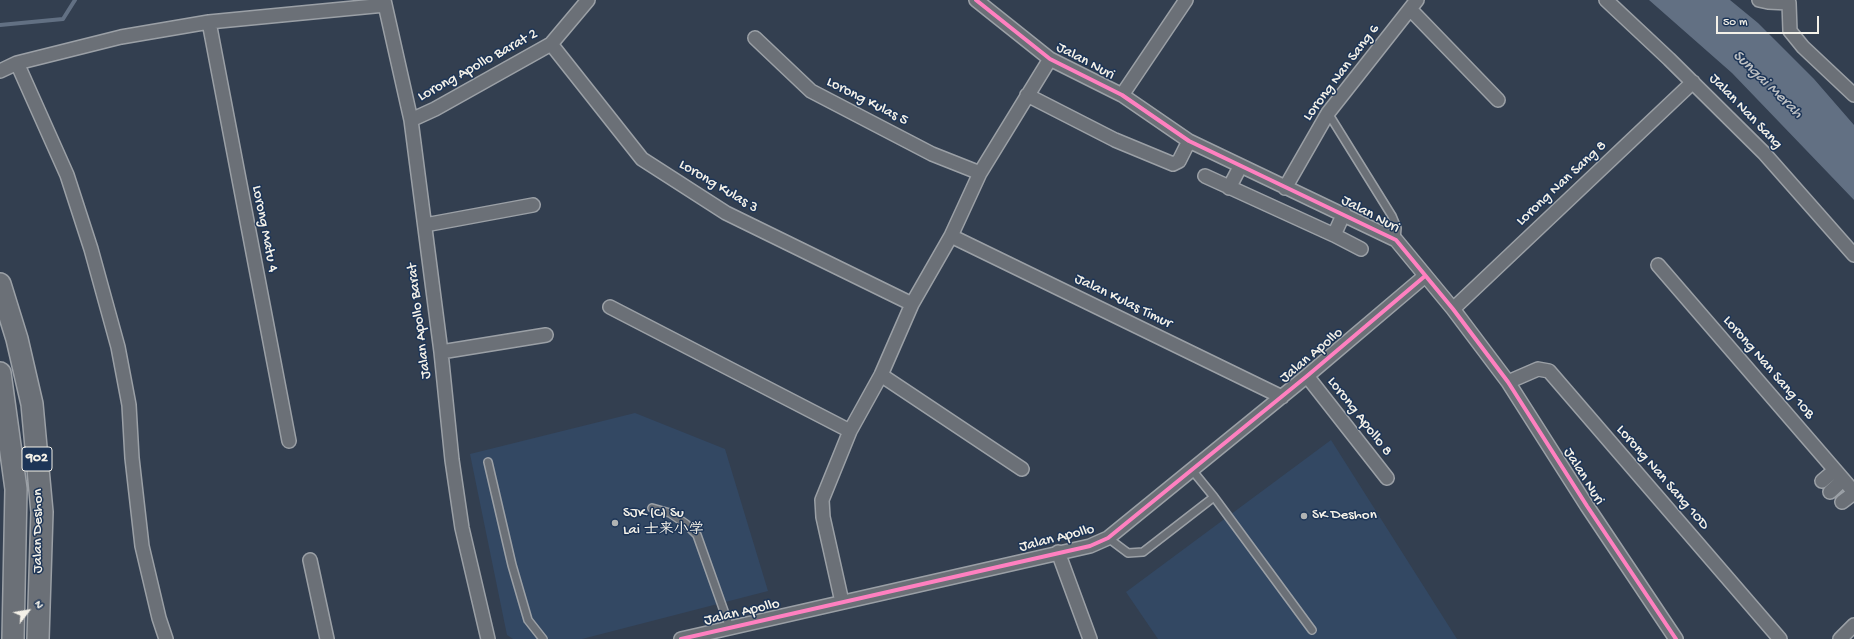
<!DOCTYPE html>
<html>
<head>
<meta charset="utf-8">
<style>
	body { margin:0 }
	#map { position:relative; width:1854px; height:639px; overflow:hidden; background:#333f50; font-family:"Gochi Hand",sans-serif }
	canvas { display:block }
	.north { position:absolute; left:8px; top:591px; width:40px; height:40px; -webkit-text-stroke:3px #1d3557; paint-order:stroke; rotate:59deg; font-size:11px; font-weight:700; line-height:16px; text-align:center; color:#f4f1e8 }
	.north::after { content:''; display:block; margin:auto; width:14px; height:18px; background:#f4f1e8; clip-path:polygon(50% 0,100% 100%,50% 72%,0 100%) }
	.scale { position:absolute; left:1716px; top:16px; width:103px; height:18px; box-sizing:border-box; border:2px solid #f4f1e8; border-top:0; padding-left:5px; font-size:12px; line-height:14px; white-space:nowrap; color:#f4f1e8; -webkit-text-stroke:3px #1d3557; paint-order:stroke }
</style>
</head>
<body>
<div id="map">
<canvas width="1854" height="639"></canvas>
<div class="north">N</div>
<div class="scale">50 m</div>
</div>
<script>
const ctx = document.querySelector('canvas').getContext('2d');
ctx.lineJoin = 'round';
function paint(path, color) { ctx.fillStyle = color; ctx.fill(path, 'evenodd'); }
const toPath = rows => new Path2D(rows.map(r => 'M' + r).join(''));
function strokePath(path, color, width, dash) { ctx.strokeStyle = color; ctx.lineWidth = width; ctx.lineCap = dash ? 'butt' : 'round'; ctx.setLineDash(dash || []); ctx.stroke(path); }
function label(font, color, halo, rows, align = 'center') {
  ctx.font = font + ' "Gochi Hand","LXGW WenKai TC",sans-serif'; ctx.lineWidth = 3; ctx.setLineDash([]); ctx.textBaseline = 'middle'; ctx.strokeStyle = halo; ctx.fillStyle = color; for (const [text, x, y, turn = 0] of rows) {
    ctx.save(); ctx.translate(x, y); ctx.rotate((+turn || 0) * Math.PI / 180); ctx.textAlign = isNaN(turn) ? turn : align; if (halo) ctx.strokeText(text, 0, 0); ctx.fillText(text, 0, 0); ctx.restore();
  }
}
paint(toPath([
	[635,413,725,449,768,591,582,639,513,639,507,635,470,454],
	[1331,440,1457,639,1158,639,1126,592]
]), '#334863');
paint(toPath([
	[1649,0,1730,0,1758,23,1814,79,1854,125,1854,200,1732,73]
]), '#627083');
strokePath(toPath([
	[0,25,63,19,75,0]
]), '#627083', 4);
const service = toPath([
	[1328,113,1392,216,1397,228,1396,240],
	[488,462,512,565,528,620,543,639],
	[1192,470,1214,497,1312,630],
	[652,508,670,513,686,524,697,535,730,628],
	[1108,538,1128,553,1143,552,1214,497]
]);
const minor = toPath([
	[384,0,411,120,441,352,452,460,462,528,488,639],
	[976,0,1050,59,1122,95,1189,141,1396,240,1453,309,1508,382,1587,506,1676,639],
	[1606,0,1669,59,1764,153,1854,255],
	[1759,0,1768,2,1789,3],
	[1789,3,1790,31,1803,47,1854,95],
	[1410,9,1498,100],
	[209,22,289,441],
	[755,38,811,91,932,154,980,173],
	[551,44,642,159,726,213,912,304],
	[17,63,67,175,91,249,118,347,129,405,132,458,142,546,159,618,166,639],
	[0,71,17,63,121,37,209,22,385,5],
	[1027,95,1115,140,1173,164,1179,161,1189,141],
	[1122,95,1186,0],
	[411,120,435,109,551,44,588,0],
	[1205,176,1334,235,1361,249],
	[1229,188,1240,167],
	[1285,188,1328,113,1417,0],
	[425,225,533,205],
	[1334,235,1344,213],
	[951,236,1282,397],
	[1658,265,1854,492],
	[610,307,850,431],
	[1453,309,1693,82],
	[441,352,546,335],
	[881,375,1022,469],
	[1307,376,1387,478],
	[1508,382,1538,369,1549,371,1780,639],
	[1822,481,1835,470],
	[1830,492,1843,480],
	[1842,502,1854,493],
	[1058,552,1090,639],
	[310,560,327,639],
	[842,602,823,517,822,500,850,431,881,375,912,304,951,236,980,173,1050,59],
	[681,639,1090,546,1108,538,1307,376,1425,276],
	[1840,639,1854,625]
]);
const primary = toPath([
	[0,284,17,339,32,404,42,512,38,639],
	[0,373,16,489,13,639]
]);
strokePath(service, '#9ba0a6', 10);
strokePath(minor, '#9ba0a6', 16);
strokePath(primary, '#9ba0a6', 24);
strokePath(service, '#6b7077', 7);
strokePath(minor, '#6b7077', 13);
strokePath(primary, '#6b7077', 21);
strokePath(toPath([
	[976,0,1050,59,1122,95,1189,141,1396,240,1453,309,1508,382,1587,506,1676,639],
	[681,639,1090,546,1108,538,1307,376,1425,276]
]), '#ff80c0', 4);
for (const [x, y, r, color] of [
	[1304,516,4,"#b0b3b3"],
	[615,523,4,"#b0b3b3"]
]) { const dot = new Path2D(); dot.arc(x, y, r, 0, 2 * Math.PI); ctx.fillStyle = color; ctx.fill(dot); strokePath(dot, '#1d3557', 1.5); }
for (const [x, y, w] of [
	[37,459,30]
]) { const box = new Path2D(); box.roundRect(x - w / 2, y - 12, w, 24, 3); ctx.fillStyle = '#1d3557'; ctx.fill(box); strokePath(box, '#f4f1e8', 1); }
label('bold 14px', '#f4f1e8', null, [
	["902",37,459]
]);
label('15px', '#f4f1e8', '#1d3557', [
	["Jalan Nuri",1085,62,28],
	["Lorong Apollo Barat 2",478,66,-29],
	["Lorong Nan Sang 6",1342,73,-53],
	["Lorong Kulas 5",867,102,27],
	["Jalan Nan Sang",1745,112,46],
	["Lorong Nan Sang 8",1562,184,-43],
	["Lorong Kulas 3",718,187,31],
	["Jalan Nuri",1370,215,28],
	["Lorong Matu 4",264,229,79],
	["Jalan Kulas Timur",1123,302,26],
	["Jalan Apollo Barat",420,321,-97],
	["Jalan Apollo",1312,356,-40],
	["Lorong Nan Sang 10B",1768,368,49],
	["Lorong Apollo 8",1359,417,52],
	["Jalan Nuri",1583,477,58],
	["Lorong Nan Sang 10D",1662,478,49],
	["Jalan Deshon",39,531,-90],
	["Jalan Apollo",1057,539,-14],
	["Jalan Apollo",742,613,-13]
]);
label('15px', '#f4f1e8', '#1d3557', [
	["SJK (C) Su",623,514],
	["Lai 士来小学",623,531],
	["SK Deshon",1312,516]
], 'left');
label('italic 16px', '#bcbfc2', '#1d3557', [
	["Sungai Merah",1767,85,44]
]);
</script>
</body>
</html>
